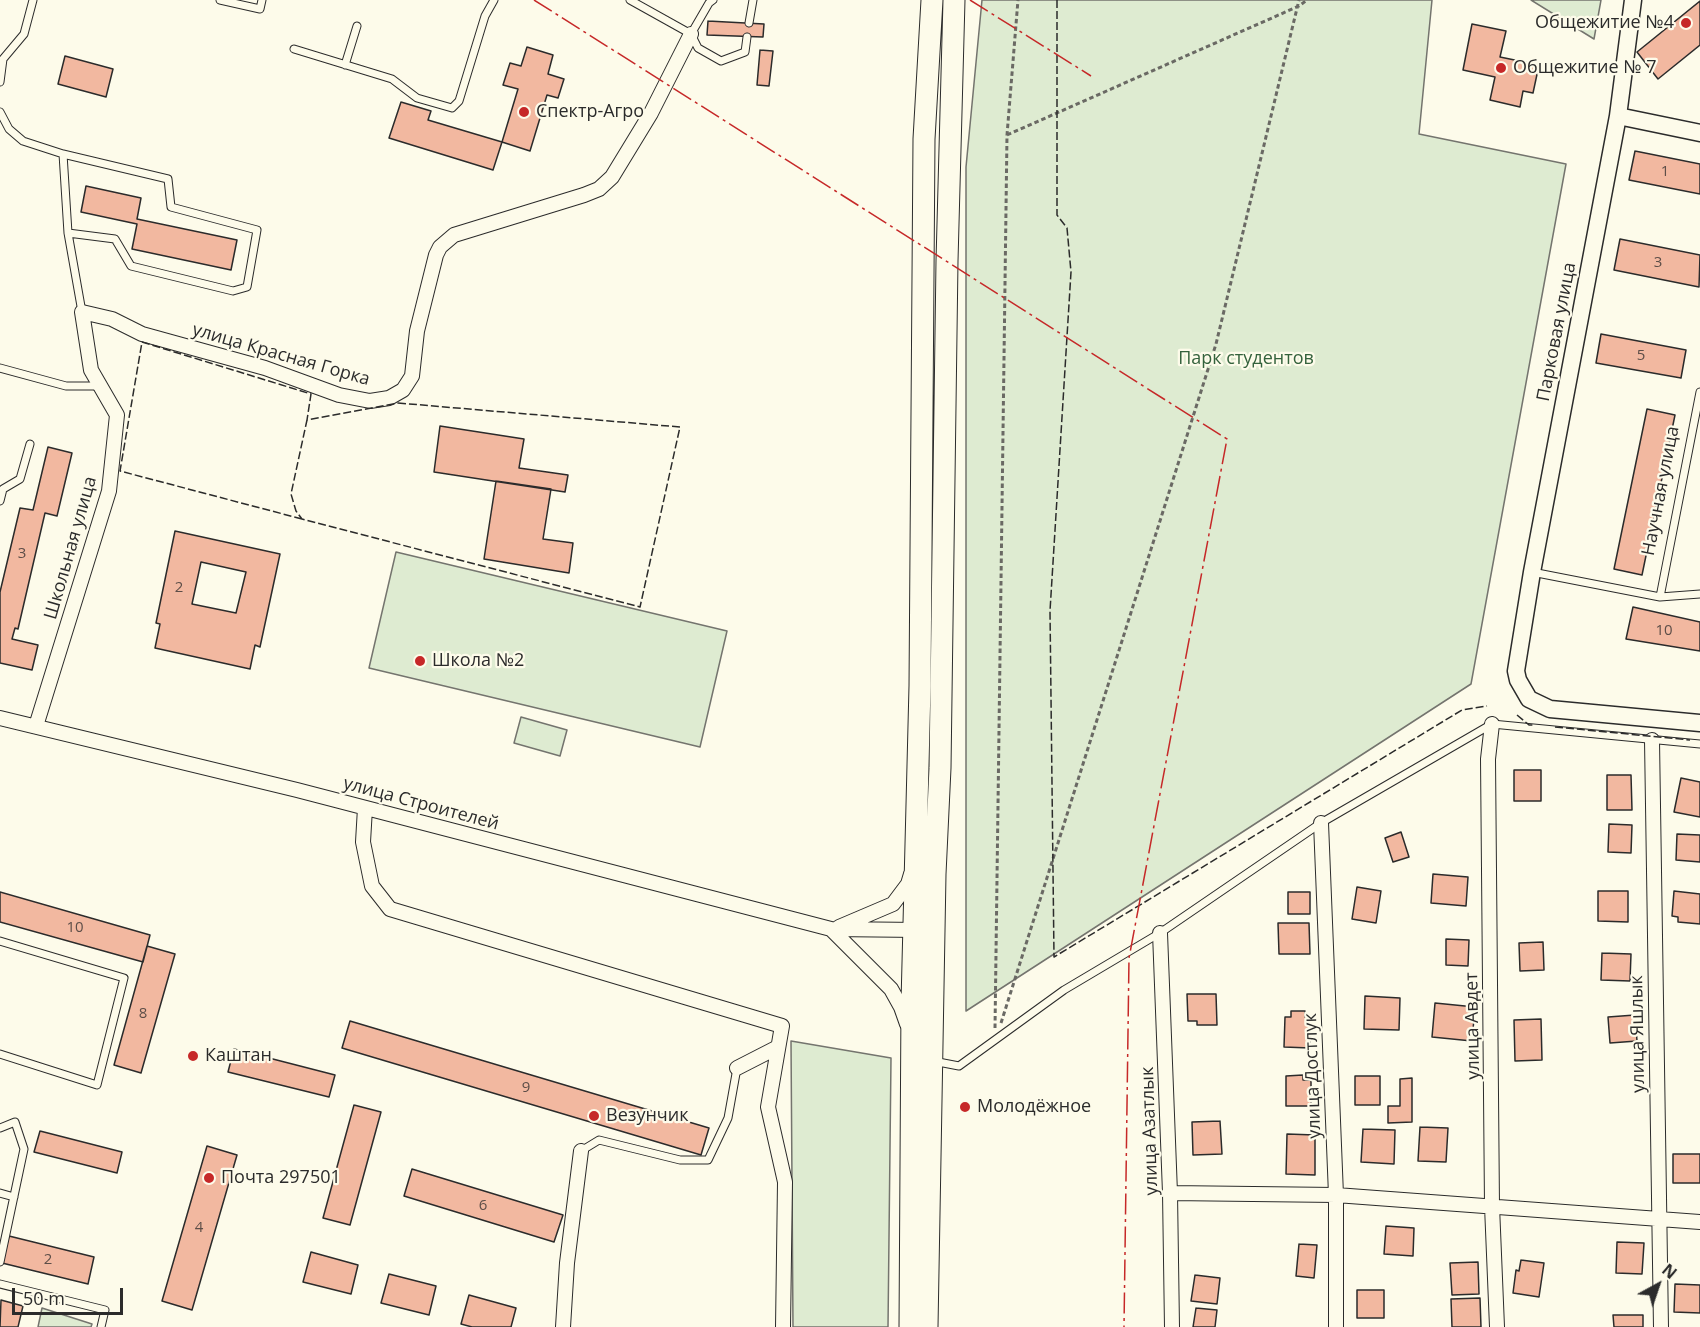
<!DOCTYPE html>
<html>
<head>
<meta charset="utf-8">
<style>
	body { margin:0 }
	#map { position:relative; width:1700px; height:1327px; overflow:hidden; background:#fdfbea; font-family:"Open Sans",sans-serif }
	canvas { display:block }
	.north { position:absolute; left:1628px; top:1255px; width:60px; height:60px; -webkit-text-stroke:4px #fdfbea; paint-order:stroke; rotate:40deg; font-size:16px; font-weight:700; line-height:24px; text-align:center; color:#2b2b2b }
	.north::after { content:''; display:block; margin:auto; width:21px; height:27px; background:#2b2b2b; clip-path:polygon(50% 0,100% 100%,50% 72%,0 100%) }
	.scale { position:absolute; left:12px; top:1288px; width:111px; height:27px; box-sizing:border-box; border:3px solid #2b2b2b; border-top:0; padding-left:8px; font-size:18px; line-height:21px; white-space:nowrap; color:#2b2b2b; -webkit-text-stroke:4px #fdfbea; paint-order:stroke }
</style>
</head>
<body>
<div id="map">
<canvas width="1700" height="1327"></canvas>
<div class="north">N</div>
<div class="scale">50 m</div>
</div>
<script>
const ctx = document.querySelector('canvas').getContext('2d');
ctx.lineJoin = 'round';
function paint(path, color) { ctx.fillStyle = color; ctx.fill(path, 'evenodd'); }
const toPath = rows => new Path2D(rows.map(r => 'M' + r).join(''));
function strokePath(path, color, width, dash) { ctx.strokeStyle = color; ctx.lineWidth = width; ctx.lineCap = dash ? 'butt' : 'round'; ctx.setLineDash(dash || []); ctx.stroke(path); }
function label(font, color, halo, rows, align = 'center') {
  ctx.font = font + ' "Open Sans",sans-serif'; ctx.lineWidth = 4.5; ctx.setLineDash([]); ctx.textBaseline = 'middle'; ctx.strokeStyle = halo; ctx.fillStyle = color; for (const [text, x, y, turn = 0] of rows) {
    ctx.save(); ctx.translate(x, y); ctx.rotate((+turn || 0) * Math.PI / 180); ctx.textAlign = isNaN(turn) ? turn : align; if (halo) ctx.strokeText(text, 0, 0); ctx.fillText(text, 0, 0); ctx.restore();
  }
}
const green = toPath([
	[982,0,1432,0,1419,134,1566,164,1471,684,966,1011,966,167,982,0],
	[1531,0,1601,0,1594,39,1531,0],
	[396,552,727,631,700,747,369,668,396,552],
	[521,717,567,730,560,756,514,743,521,717],
	[791,1041,891,1058,888,1327,793,1327,791,1041],
	[42,1308,92,1324,91,1327,38,1327,42,1308]
]);
paint(green, '#deebd1');
strokePath(green, '#74746e', 1.5);
const building = toPath([
	[1700,1,1700,45,1658,79,1637,52,1700,1],
	[708,21,764,24,763,37,707,35,708,21],
	[1472,24,1506,31,1500,57,1539,65,1533,93,1523,91,1520,107,1490,100,1495,77,1463,70,1472,24],
	[527,47,553,55,548,74,564,79,558,98,547,95,530,151,502,142,518,89,503,85,510,63,521,66,527,47],
	[760,50,773,51,769,86,757,85,760,50],
	[65,56,113,69,106,97,58,84,65,56],
	[401,102,431,111,428,120,502,142,493,170,389,138,401,102],
	[1635,151,1700,164,1700,194,1629,180,1635,151],
	[86,186,141,198,137,219,237,240,231,270,132,249,137,224,81,212,86,186],
	[1620,239,1700,255,1699,287,1614,270,1620,239],
	[1601,334,1686,350,1681,378,1596,363,1601,334],
	[1647,409,1675,415,1642,575,1614,569,1647,409],
	[440,426,524,439,519,468,568,475,565,492,434,472,440,426],
	[48,447,72,453,57,516,45,513,18,629,15,628,12,639,38,645,32,670,0,663,0,592,20,508,33,510,48,447],
	[496,481,551,489,543,539,573,543,569,573,484,559,496,481],
	[175,531,280,554,260,647,255,645,250,669,155,648,160,624,156,623,175,531],
	[201,562,246,572,236,613,192,604,201,562],
	[1633,607,1700,622,1700,651,1626,639,1633,607],
	[1514,770,1541,770,1541,801,1514,801,1514,770],
	[1607,775,1631,775,1632,810,1607,810,1607,775],
	[1681,778,1700,782,1700,817,1674,812,1681,778],
	[1609,824,1632,825,1631,853,1608,852,1609,824],
	[1401,832,1409,857,1393,862,1385,838,1401,832],
	[1677,834,1700,835,1700,862,1676,860,1677,834],
	[1433,874,1468,877,1466,906,1431,903,1433,874],
	[1357,887,1381,891,1376,923,1352,919,1357,887],
	[1598,891,1628,891,1628,922,1598,921,1598,891],
	[1674,891,1700,894,1700,924,1678,922,1678,917,1672,916,1674,891],
	[0,892,150,935,143,962,0,922,0,892],
	[1288,892,1310,892,1310,914,1288,914,1288,892],
	[1278,923,1309,923,1310,954,1279,954,1278,923],
	[1446,939,1469,940,1468,966,1446,965,1446,939],
	[1543,942,1544,970,1520,971,1519,943,1543,942],
	[147,946,175,954,141,1073,114,1065,147,946],
	[1602,953,1631,954,1630,981,1601,980,1602,953],
	[1187,994,1216,994,1217,1025,1197,1025,1197,1021,1188,1021,1187,994],
	[1365,996,1400,998,1399,1030,1364,1029,1365,996],
	[1435,1003,1475,1007,1472,1041,1432,1037,1435,1003],
	[1291,1011,1305,1011,1305,1017,1311,1017,1310,1048,1284,1047,1285,1017,1291,1017,1291,1011],
	[1635,1015,1637,1041,1610,1043,1608,1017,1635,1015],
	[1541,1019,1542,1060,1515,1061,1514,1020,1541,1019],
	[350,1021,709,1128,701,1155,342,1048,350,1021],
	[234,1049,335,1075,329,1097,228,1072,234,1049],
	[1303,1075,1303,1080,1311,1080,1311,1106,1286,1106,1286,1076,1303,1075],
	[1355,1076,1380,1076,1380,1105,1355,1105,1355,1076],
	[1412,1078,1412,1122,1388,1123,1388,1106,1400,1106,1400,1079,1412,1078],
	[354,1105,381,1112,350,1225,323,1218,354,1105],
	[1220,1121,1222,1154,1193,1155,1192,1122,1220,1121],
	[1420,1127,1448,1128,1446,1162,1418,1161,1420,1127],
	[1363,1129,1395,1130,1394,1164,1361,1162,1363,1129],
	[40,1131,122,1152,117,1173,34,1152,40,1131],
	[1287,1134,1315,1135,1315,1175,1286,1174,1287,1134],
	[207,1146,237,1155,192,1310,162,1301,207,1146],
	[1673,1154,1700,1154,1700,1183,1673,1183,1673,1154],
	[412,1169,563,1215,554,1242,404,1196,412,1169],
	[1386,1226,1414,1228,1413,1256,1384,1254,1386,1226],
	[9,1236,94,1257,88,1284,2,1263,9,1236],
	[1617,1242,1644,1243,1642,1274,1616,1273,1617,1242],
	[1299,1244,1317,1245,1314,1278,1296,1276,1299,1244],
	[311,1252,358,1265,351,1294,303,1282,311,1252],
	[1521,1260,1544,1263,1539,1297,1513,1293,1516,1270,1519,1271,1521,1260],
	[1478,1262,1479,1294,1452,1295,1450,1263,1478,1262],
	[389,1274,436,1286,429,1315,381,1303,389,1274],
	[1195,1275,1220,1278,1217,1304,1191,1301,1195,1275],
	[1675,1284,1700,1285,1700,1313,1674,1312,1675,1284],
	[1357,1290,1384,1290,1384,1318,1357,1318,1357,1290],
	[469,1295,516,1308,511,1327,472,1327,461,1324,469,1295],
	[1480,1298,1481,1327,1452,1327,1451,1299,1480,1298],
	[1,1300,23,1306,18,1327,0,1327,1,1300],
	[1196,1308,1217,1310,1215,1327,1193,1327,1196,1308],
	[1613,1315,1643,1315,1643,1327,1614,1327,1613,1315]
]);
paint(building, '#f2b8a0');
strokePath(building, '#2b2b2b', 1.5);
const service = toPath([
	[220,0,260,9,262,0],
	[630,0,691,34,709,3,713,0],
	[749,23,753,0],
	[691,34,698,48,721,61,745,52,747,37],
	[294,49,392,79,417,98,452,108,459,101,485,16,494,0],
	[345,65,357,26],
	[0,82,3,59,24,34,33,0],
	[0,112,9,129,23,141,63,154],
	[68,233,115,239,131,266,233,291,247,287,257,230,171,207,168,179,63,154,68,233,82,312],
	[0,368,66,386,100,386],
	[0,501,3,489,20,479,30,444],
	[1532,572,1660,597,1700,594],
	[1660,597,1700,392],
	[0,941,124,978,97,1085,0,1054],
	[933,1061,959,1066,1064,990,1160,933,1321,823,1492,724,1700,744],
	[0,1128,15,1122,24,1149,0,1262],
	[581,1151,599,1140,680,1160,708,1160,728,1118,737,1068],
	[0,1193,14,1197],
	[0,1284,105,1310,101,1327]
]);
const minor = toPath([
	[0,718,297,790,831,929,919,930],
	[1492,724,1488,759,1492,1206,1497,1327],
	[36,726,109,491,117,415,91,370,82,312,112,319,142,334,265,368,339,395,370,401,389,398,403,390,412,376,417,331,436,255,440,247,454,235,584,195,599,189,612,177,651,113,691,34],
	[1652,740,1661,1327],
	[365,808,363,842,372,886,390,909,782,1026,768,1107,785,1182,783,1327],
	[1321,823,1336,1195,1336,1327],
	[839,927,893,904,908,884,911,874],
	[831,929,891,989,901,1007,907,1024],
	[1160,933,1170,1193,1172,1327],
	[737,1068,778,1047],
	[1170,1193,1336,1195,1700,1222],
	[563,1327,567,1263,581,1151]
]);
const tertiary = toPath([
	[1633,0,1618,116,1532,572,1516,671,1518,680,1529,699,1550,709,1700,723],
	[1618,116,1700,133]
]);
const primary = toPath([
	[910,1327,912,1002,920,686,924,139,932,0],
	[927,1327,935,874,940,768,947,261,954,0]
]);
strokePath(service, '#2b2b2b', 9);
strokePath(minor, '#2b2b2b', 16);
strokePath(tertiary, '#2b2b2b', 19);
strokePath(primary, '#2b2b2b', 23);
strokePath(toPath([
	[1007,135,1299,6,1307,0],
	[1001,1023,1216,344,1299,0],
	[995,1028,1007,135,1018,0]
]), '#6a6964', 3, [4.5, 3]);
strokePath(service, '#fdfbea', 7);
strokePath(minor, '#fdfbea', 14);
strokePath(tertiary, '#fdfbea', 16);
strokePath(primary, '#fdfbea', 21);
strokePath(toPath([
	[1057,0,1057,215,1067,228,1071,272,1050,611,1054,957,1462,710,1487,706],
	[398,403,680,427,640,607,302,519,296,511,291,494,307,420,398,403],
	[302,519,120,471,142,342,311,394,307,420],
	[1517,715,1529,725,1534,725],
	[1555,727,1690,740]
]), '#2b2b2b', 1.5, [8, 3]);
strokePath(toPath([
	[534,0,1227,439,1129,958,1124,1327],
	[970,0,1091,76]
]), '#c62828', 1.5, [21, 4.5, 3, 4.5]);
for (const [x, y, r, color] of [
	[1686,23,6,"#c62828"],
	[1501,68,6,"#c62828"],
	[524,112,6,"#c62828"],
	[420,661,6,"#c62828"],
	[193,1056,6,"#c62828"],
	[965,1107,6,"#c62828"],
	[594,1116,6,"#c62828"],
	[209,1178,6,"#c62828"]
]) { const dot = new Path2D(); dot.arc(x, y, r, 0, 2 * Math.PI); ctx.fillStyle = color; ctx.fill(dot); strokePath(dot, '#fdfbea', 2); }
label('15px', '#5d4e48', null, [
	["1",1665,172],
	["3",1658,263],
	["5",1641,356],
	["3",22,554],
	["2",179,588],
	["10",1664,631],
	["10",75,928],
	["8",143,1014],
	["9",526,1088],
	["6",483,1206],
	["4",199,1228],
	["2",48,1260]
]);
label('18px', '#2b2b2b', '#fdfbea', [
	["Общежитие №4",1674,23,"right"],
	["Общежитие № 7",1513,68],
	["Спектр-Агро",536,112],
	["Школа №2",432,661],
	["Каштан",205,1056],
	["Молодёжное",977,1107],
	["Везунчик",606,1116],
	["Почта 297501",221,1178]
], 'left');
label('18px', '#2b2b2b', '#fdfbea', [
	["Парковая улица",1557,332,-79],
	["улица Красная Горка",281,355,16],
	["Научная улица",1661,491,-79],
	["Школьная улица",71,548,-74],
	["улица Строителей",421,804,15],
	["улица Авдет",1473,1026,-91],
	["улица Яшлык",1638,1034,-91],
	["улица Достлук",1313,1076,-92],
	["улица Азатлык",1150,1131,-92]
]);
label('18px', '#34623c', '#fdfbea', [
	["Парк студентов",1246,359]
]);
</script>
</body>
</html>
